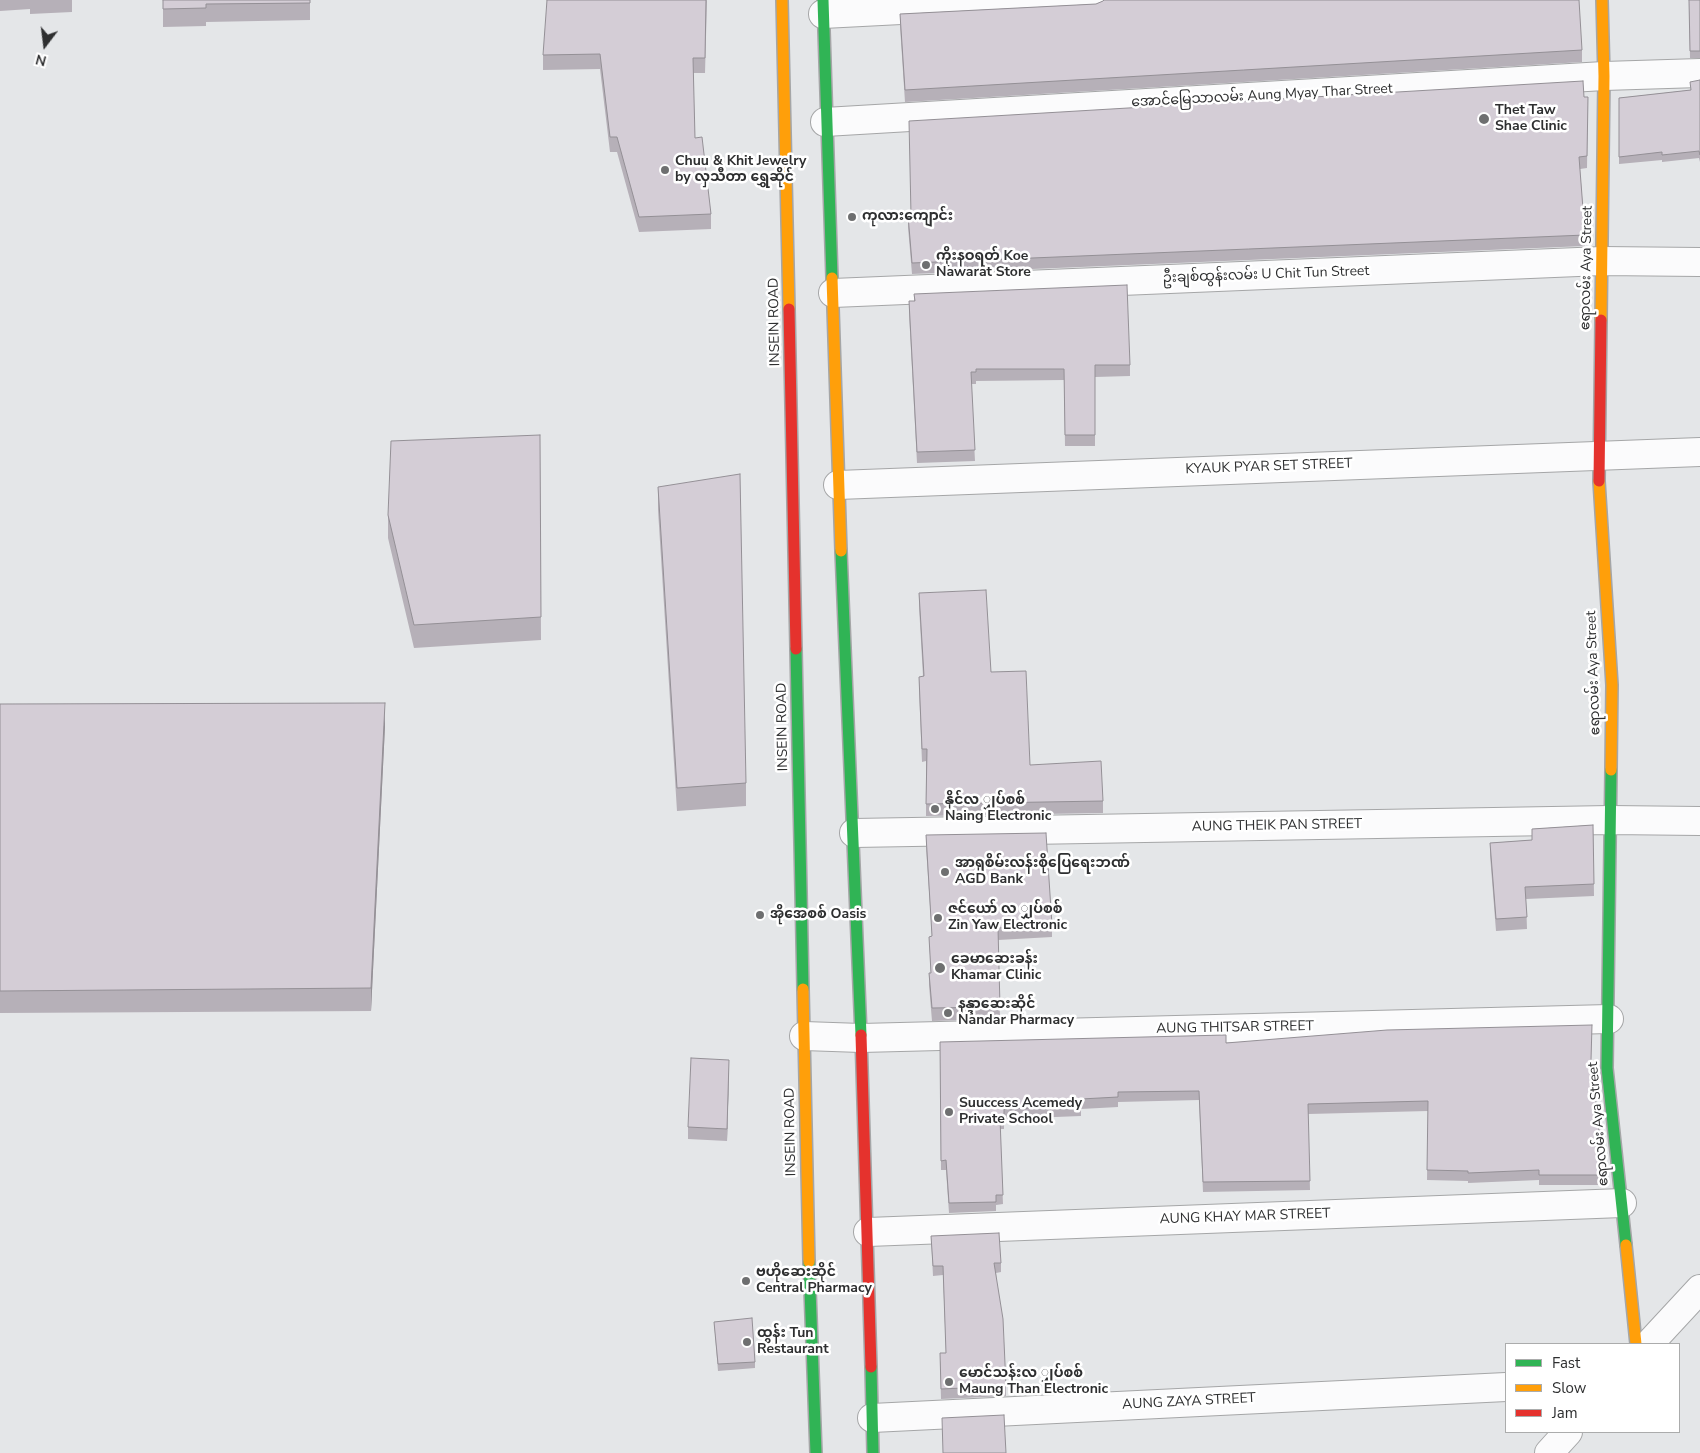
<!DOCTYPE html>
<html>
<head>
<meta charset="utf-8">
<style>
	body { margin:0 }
	#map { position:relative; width:1700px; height:1453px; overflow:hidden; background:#e4e6e8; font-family:"Nunito Sans",sans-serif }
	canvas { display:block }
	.legend { position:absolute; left:1505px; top:1343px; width:175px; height:90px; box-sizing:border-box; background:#fff; border:1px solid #abacac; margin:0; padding:6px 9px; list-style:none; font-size:15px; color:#2e2f30 }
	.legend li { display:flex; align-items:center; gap:10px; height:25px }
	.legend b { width:25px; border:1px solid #abacac }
	.north { position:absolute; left:20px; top:20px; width:50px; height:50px; -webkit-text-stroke:4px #fff; paint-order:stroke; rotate:195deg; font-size:14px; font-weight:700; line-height:20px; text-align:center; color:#2e2f30 }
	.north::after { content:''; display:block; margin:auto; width:18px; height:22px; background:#2e2f30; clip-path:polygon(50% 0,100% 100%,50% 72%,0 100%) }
</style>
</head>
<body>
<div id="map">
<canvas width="1700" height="1453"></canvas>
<ul class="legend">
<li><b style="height:6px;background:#30b455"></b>Fast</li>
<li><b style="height:6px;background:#ff9f0a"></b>Slow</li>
<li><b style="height:6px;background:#e5322d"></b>Jam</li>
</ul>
<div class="north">N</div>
</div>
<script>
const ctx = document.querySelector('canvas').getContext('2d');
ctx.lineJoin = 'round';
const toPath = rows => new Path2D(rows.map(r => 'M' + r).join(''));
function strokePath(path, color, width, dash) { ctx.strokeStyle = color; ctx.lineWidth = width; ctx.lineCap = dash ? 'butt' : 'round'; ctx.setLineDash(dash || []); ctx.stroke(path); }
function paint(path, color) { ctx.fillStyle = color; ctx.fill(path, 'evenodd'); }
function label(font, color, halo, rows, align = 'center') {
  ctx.font = font + ' "Nunito Sans","Noto Sans Myanmar",sans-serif'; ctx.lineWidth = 5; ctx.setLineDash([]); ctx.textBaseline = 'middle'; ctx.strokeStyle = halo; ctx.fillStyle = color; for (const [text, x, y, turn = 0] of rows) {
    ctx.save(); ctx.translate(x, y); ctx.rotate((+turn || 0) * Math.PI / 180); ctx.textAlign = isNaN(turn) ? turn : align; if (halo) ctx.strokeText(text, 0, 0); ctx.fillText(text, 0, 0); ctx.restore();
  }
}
const street = toPath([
	[823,14,1095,0],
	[825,122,1604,76,1700,73],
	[833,293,1602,261,1700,262],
	[838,485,1700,452],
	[854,833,1610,820,1700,821],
	[804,1036,861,1038,1609,1019],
	[868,1232,1622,1203],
	[1649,1344,1700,1289],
	[872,1418,1506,1387],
	[1549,1453,1568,1432]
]);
const fast = toPath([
	[823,0,832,278],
	[841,551,861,1035],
	[796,649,803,989],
	[1611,770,1607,1068,1626,1245],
	[809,1262,816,1453],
	[871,1367,873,1453]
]);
const slow = toPath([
	[782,0,789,309],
	[832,278,841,551],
	[1601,320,1604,76,1602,0],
	[1599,481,1612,685,1611,770],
	[803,989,809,1262],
	[1626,1245,1636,1344]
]);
const jam = toPath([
	[789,309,796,649],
	[1599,481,1601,320],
	[861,1035,871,1367]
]);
strokePath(street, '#a5a6a7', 30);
strokePath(fast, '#a5a6a7', 14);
strokePath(slow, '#a5a6a7', 14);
strokePath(jam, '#a5a6a7', 14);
strokePath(street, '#fbfbfc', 28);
strokePath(fast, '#30b455', 11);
strokePath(slow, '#ff9f0a', 11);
strokePath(jam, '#e5322d', 11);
paint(toPath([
	[0,0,72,0,72,12,30,14,30,9,0,11],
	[163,0,310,0,310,20,206,22,206,26,163,27],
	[707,0,705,73,693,73,695,138,711,214,711,229,639,232,617,152,610,152,600,69,543,70,543,55],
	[1689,0,1700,0,1700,58,1690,58],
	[1103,1,1582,50,1582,62,905,102,900,26,900,14,1096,4],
	[1700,80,1700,162,1699,158,1662,162,1662,160,1619,164,1619,98,1690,90],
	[1588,97,1587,168,1580,169,1585,235,1585,246,912,274,908,227,908,215],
	[914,294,1130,365,1130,376,1095,377,1095,446,1065,446,1064,380,976,381,976,384,971,384,975,461,917,463,909,313,909,301,914,301],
	[540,435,541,640,414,648,388,538,388,515],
	[658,487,746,783,746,806,677,811,658,510],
	[919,593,991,672,1030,765,1103,801,1103,813,926,816,926,761,922,762,919,689,919,677,923,676,919,606],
	[0,704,385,726,371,1011,0,1013],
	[1593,825,1594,896,1526,899,1527,929,1496,931,1490,855,1490,843,1532,840,1532,829],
	[926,835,1052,925,1052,937,998,940,1000,1019,932,1021,929,985,929,973,931,973,929,937,932,936,926,847],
	[940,1042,1226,1043,1592,1061,1604,1175,1604,1185,1539,1185,1539,1180,1468,1183,1468,1181,1427,1180,1428,1111,1308,1114,1310,1190,1203,1192,1199,1100,1118,1102,1118,1107,1081,1109,1081,1116,1004,1119,1004,1129,1000,1129,1003,1204,996,1205,996,1211,949,1213,946,1170,941,1170],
	[729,1072,727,1141,688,1139,688,1127],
	[931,1236,1001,1263,1001,1272,996,1273,1006,1386,1006,1396,941,1399,940,1362,946,1353,943,1275,933,1276],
	[714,1322,755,1362,755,1368,718,1371]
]), '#b6b0b8');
paint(toPath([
	[385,703,385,726,371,1011,371,988],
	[729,1060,729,1072,727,1141,727,1129]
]), '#949096');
const building = toPath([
	[163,0,310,0,310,3,206,4,206,8,163,9,163,0],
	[547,0,706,0,705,58,693,58,695,138,702,137,711,214,639,217,617,137,610,137,600,54,543,55,547,0],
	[1104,0,1579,0,1582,50,905,90,900,14,1096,4,1103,1,1104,0],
	[1689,0,1700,0,1700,51,1690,51,1689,0],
	[1700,80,1700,155,1699,151,1662,155,1662,152,1619,157,1619,98,1691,90,1690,82,1700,80],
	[1583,81,1584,97,1588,97,1587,156,1579,157,1585,235,912,263,908,215,911,215,909,121,1583,81],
	[1127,285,1130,365,1095,365,1095,435,1065,435,1064,369,976,369,976,372,971,372,975,450,917,452,909,301,915,301,914,294,1127,285],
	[540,435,541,617,414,625,388,515,391,441,540,435],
	[740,474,746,783,677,788,658,487,740,474],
	[986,590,991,672,1026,671,1030,765,1101,761,1103,801,926,804,927,749,922,749,919,677,924,676,919,593,986,590],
	[385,703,371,988,0,991,0,704,385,703],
	[1593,825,1594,884,1525,887,1527,917,1496,919,1490,843,1532,840,1532,829,1593,825],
	[1046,833,1052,925,998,928,1000,1007,932,1008,929,973,931,973,929,937,932,936,926,835,1046,833],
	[1592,1025,1591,1060,1604,1175,1539,1175,1539,1170,1468,1173,1468,1171,1427,1170,1428,1101,1308,1104,1310,1181,1203,1182,1199,1091,1118,1092,1118,1097,1081,1099,1081,1106,1004,1109,1004,1120,1000,1119,1003,1195,996,1195,996,1202,949,1203,946,1160,941,1161,940,1042,1226,1035,1226,1043,1387,1030,1592,1025],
	[691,1058,729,1060,727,1129,688,1127,691,1058],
	[999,1233,1001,1263,994,1263,1003,1319,1006,1386,941,1389,940,1353,946,1353,943,1266,933,1266,931,1236,999,1233],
	[752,1318,755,1362,718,1364,714,1322,752,1318],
	[1004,1415,1006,1453,943,1453,942,1418,1004,1415]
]);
paint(building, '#d4cdd6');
strokePath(building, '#949096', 1);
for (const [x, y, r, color] of [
	[1484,119,6,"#6e6f70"],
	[665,170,5,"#6e6f70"],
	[852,217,5,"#6e6f70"],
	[926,265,5,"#6e6f70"],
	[935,809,5,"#6e6f70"],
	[945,872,5,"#6e6f70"],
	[760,915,5,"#6e6f70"],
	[938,918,5,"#6e6f70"],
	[940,968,6,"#6e6f70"],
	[948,1013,5,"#6e6f70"],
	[949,1112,5,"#6e6f70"],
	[746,1281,5,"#6e6f70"],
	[747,1342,5,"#6e6f70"],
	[949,1382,5,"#6e6f70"]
]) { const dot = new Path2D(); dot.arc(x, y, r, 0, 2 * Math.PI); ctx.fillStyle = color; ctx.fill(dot); strokePath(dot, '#fff', 2); }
label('14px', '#2e2f30', '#fff', [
	["အောင်မြေသာလမ်း Aung Myay Thar Street",1262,96,-3],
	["ဧရာလမ်း Aya Street",1587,268,-89],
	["ဦးချစ်ထွန်းလမ်း U Chit Tun Street",1266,275,-2],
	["INSEIN ROAD",775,322,-91],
	["KYAUK PYAR SET STREET",1269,467,-2],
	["ဧရာလမ်း Aya Street",1594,673,-92],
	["INSEIN ROAD",783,727,-91],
	["AUNG THEIK PAN STREET",1277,826,-1],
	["AUNG THITSAR STREET",1235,1028,-1],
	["ဧရာလမ်း Aya Street",1599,1124,-95],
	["INSEIN ROAD",791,1132,-91],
	["AUNG KHAY MAR STREET",1245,1217,-2],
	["AUNG ZAYA STREET",1189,1402,-3]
]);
label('bold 14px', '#2e2f30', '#fff', [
	["Thet Taw",1495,111],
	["Shae Clinic",1495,127],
	["Chuu & Khit Jewelry",675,162],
	["by လှသီတာ ရွှေဆိုင်",675,178],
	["ကုလားကျောင်း",862,217],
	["ကိုးနဝရတ် Koe",936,257],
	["Nawarat Store",936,273],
	["နိုင်လ ျှပ်စစ်",945,801],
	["Naing Electronic",945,817],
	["အာရှစိမ်းလန်းစိုပြေရေးဘဏ်",955,864],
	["AGD Bank",955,880],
	["ဇင်ယော် လ ျှပ်စစ်",948,910],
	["Zin Yaw Electronic",948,926],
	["အိုအေစစ် Oasis",770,915],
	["ခေမာဆေးခန်း",951,960],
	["Khamar Clinic",951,976],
	["နန္ဒာဆေးဆိုင်",958,1005],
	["Nandar Pharmacy",958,1021],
	["Suuccess Acemedy",959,1104],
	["Private School",959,1120],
	["ဗဟိုဆေးဆိုင်",756,1273],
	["Central Pharmacy",756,1289],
	["ထွန်း Tun",757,1334],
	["Restaurant",757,1350],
	["မောင်သန်းလ ျှပ်စစ်",959,1374],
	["Maung Than Electronic",959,1390]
], 'left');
</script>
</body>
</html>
